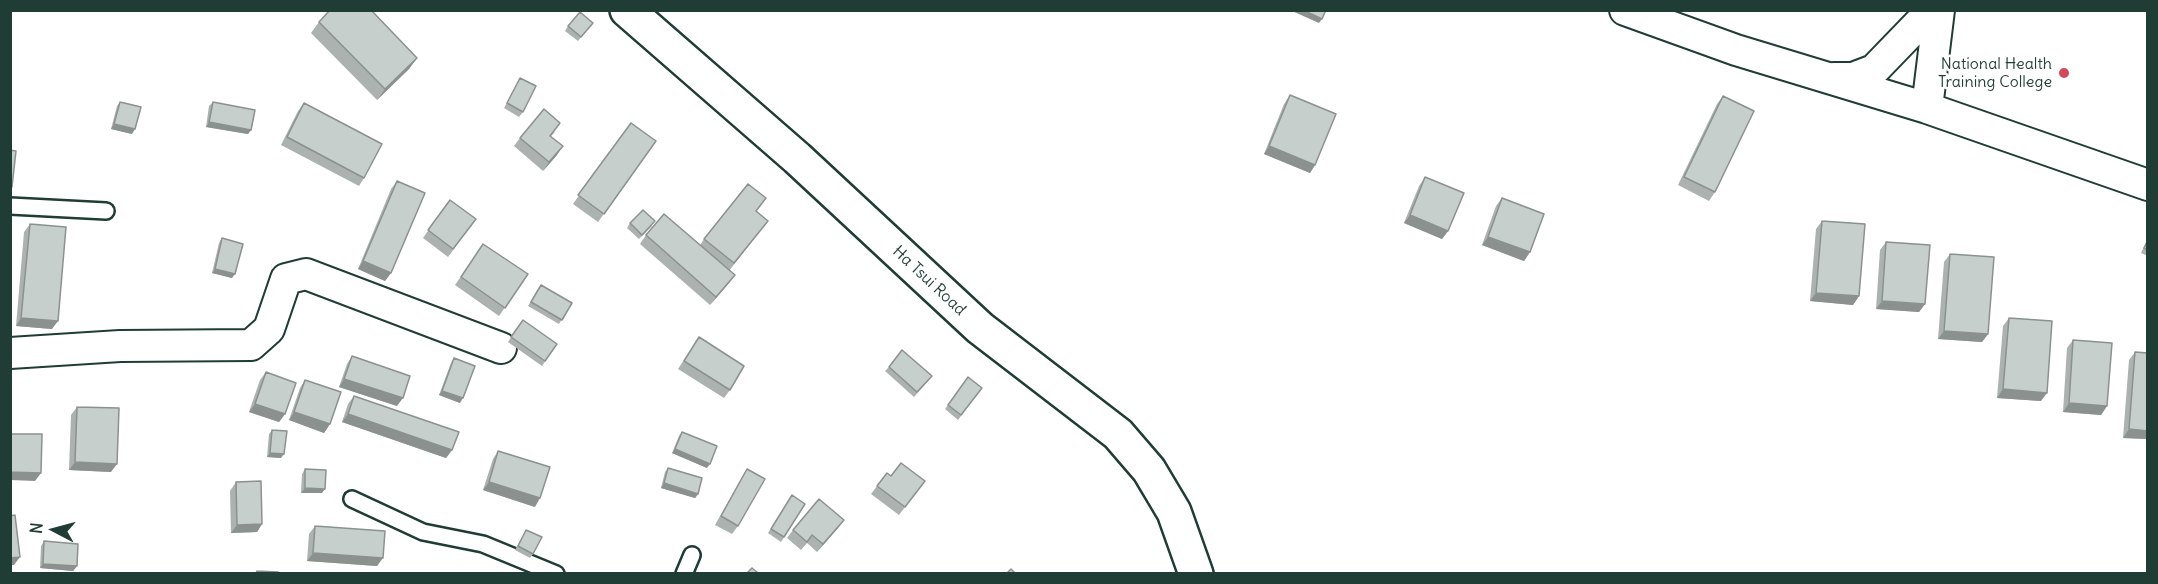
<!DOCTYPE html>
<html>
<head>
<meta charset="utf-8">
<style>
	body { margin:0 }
	#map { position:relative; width:2158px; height:584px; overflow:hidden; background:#fff; font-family:Delius,sans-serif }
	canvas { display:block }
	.frame { position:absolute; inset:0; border:12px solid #1f3d34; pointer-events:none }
	.north { position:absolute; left:24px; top:500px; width:60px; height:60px; -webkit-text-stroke:4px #fff; paint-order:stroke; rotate:276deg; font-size:16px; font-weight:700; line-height:24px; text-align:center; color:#1f3d34 }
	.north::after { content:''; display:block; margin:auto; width:21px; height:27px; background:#1f3d34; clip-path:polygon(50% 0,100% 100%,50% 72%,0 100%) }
</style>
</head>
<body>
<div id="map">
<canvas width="2158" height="584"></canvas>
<div class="frame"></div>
<div class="north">N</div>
</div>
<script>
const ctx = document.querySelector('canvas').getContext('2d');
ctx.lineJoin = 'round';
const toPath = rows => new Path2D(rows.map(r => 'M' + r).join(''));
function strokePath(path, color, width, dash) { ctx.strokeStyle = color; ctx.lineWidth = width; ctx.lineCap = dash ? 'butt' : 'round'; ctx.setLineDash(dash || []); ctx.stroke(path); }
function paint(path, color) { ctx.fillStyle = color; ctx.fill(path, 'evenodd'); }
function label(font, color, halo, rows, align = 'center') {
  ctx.font = font + ' Delius,sans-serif'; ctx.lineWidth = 5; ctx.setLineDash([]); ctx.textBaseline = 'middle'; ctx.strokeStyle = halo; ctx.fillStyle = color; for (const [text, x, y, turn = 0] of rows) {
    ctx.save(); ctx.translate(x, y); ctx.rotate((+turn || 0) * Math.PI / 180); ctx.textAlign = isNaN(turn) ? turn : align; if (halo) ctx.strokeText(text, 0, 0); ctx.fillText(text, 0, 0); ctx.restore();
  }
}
const service = toPath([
	[10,206,106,211],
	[352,499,423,532,483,544,556,574],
	[684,574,692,555]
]);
const minor = toPath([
	[1625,10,1736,50,1927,108,2148,185],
	[1834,78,1853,78,1874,70,1932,10],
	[1927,108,1939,10],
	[10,353,120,346,251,345,269,329,286,279,306,274,501,348]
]);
const tertiary = toPath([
	[627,10,797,158,980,328,1118,434,1149,470,1174,512,1196,574]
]);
strokePath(service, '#1f3d34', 20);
strokePath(minor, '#1f3d34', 34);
strokePath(tertiary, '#1f3d34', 38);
strokePath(service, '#fff', 15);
strokePath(minor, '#fff', 30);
strokePath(tertiary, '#fff', 33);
paint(toPath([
	[319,22,417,58,409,69,377,100,311,33],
	[593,23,578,41,565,31,568,26],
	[520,78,523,112,519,117,504,108],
	[1290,95,1315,165,1310,173,1264,154,1284,104],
	[1723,96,1715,192,1709,201,1678,185,1717,104],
	[120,102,132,134,111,129,117,106],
	[213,102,251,130,248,134,206,127,209,106],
	[304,103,364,178,359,186,281,145,298,111],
	[631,123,656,141,598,222,573,204],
	[555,132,551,136,557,155,543,171,514,146,520,138],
	[1425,177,1448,231,1442,239,1404,223,1419,186],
	[397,181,391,273,385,281,358,269,391,189],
	[1502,198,1530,252,1524,261,1482,245,1496,206],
	[450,200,476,219,448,257,423,238],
	[756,212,768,221,729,271,735,275,729,283,710,305,640,244,646,235,700,245,704,239],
	[1822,221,1859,296,1853,305,1810,301,1816,229],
	[630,223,652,226,639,239,627,228],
	[30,224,52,329,16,326,24,232],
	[222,238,232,278,212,273,219,243],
	[2148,238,2148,256,2141,253],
	[1886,242,1925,304,1919,312,1876,309,1880,250],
	[483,244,528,274,499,316,455,285],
	[1950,254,1988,334,1982,342,1938,339,1944,262],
	[538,289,572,303,559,324,528,306],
	[2009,318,2041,401,1997,398,2003,326],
	[523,320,557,344,542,366,508,342],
	[699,337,730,390,724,398,678,369],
	[2073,340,2107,406,2101,415,2063,412,2067,348],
	[2135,352,2148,353,2148,439,2123,438,2129,360],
	[352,356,397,406,339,387,347,364],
	[454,358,460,403,439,395,451,363],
	[889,367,929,380,914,397,885,371],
	[266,372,285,414,279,422,249,412,260,380],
	[968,377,982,388,958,420,945,409],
	[305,380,330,424,324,433,289,420,300,388],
	[354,396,452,450,446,458,342,422,348,404],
	[77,407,111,472,69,470,71,415],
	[272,430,281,458,267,457,269,434],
	[682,432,707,468,672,453,679,436],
	[498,451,535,507,483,490,493,459],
	[668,468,698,494,695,498,661,488,665,472],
	[305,469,322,493,301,493,302,474],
	[747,469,738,526,732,534,715,525,742,477],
	[887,473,891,476,925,481,899,515,871,494],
	[236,482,262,524,257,532,231,533,230,491],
	[792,495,805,504,781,542,768,533],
	[315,526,377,566,307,561,309,534],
	[838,528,817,552,807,543,801,550,787,538,793,530],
	[526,530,533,554,530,558,515,550],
	[44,541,77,566,73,571,40,568,41,546]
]), '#abb2af');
paint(toPath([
	[1293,10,1303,10,1322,19,1319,23,1292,11],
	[417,58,409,69,377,100,385,89],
	[209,122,251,130,248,134,206,127],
	[114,124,135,129,132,134,111,129],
	[563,146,557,155,543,171,549,162],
	[1269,146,1315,165,1310,173,1264,154],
	[1410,215,1448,231,1442,239,1404,223],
	[1488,237,1530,252,1524,261,1482,245],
	[363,261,391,273,385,281,358,269],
	[215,269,235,274,232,278,212,273],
	[735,275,729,283,710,305,716,297],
	[1816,293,1859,296,1853,305,1810,301],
	[1882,301,1925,304,1919,312,1876,309],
	[21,318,58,321,52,329,16,326],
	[1944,331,1988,334,1982,342,1938,339],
	[344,379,403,398,397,406,339,387],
	[2003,389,2047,393,2041,401,1997,398],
	[442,391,463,398,460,403,439,395],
	[2069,403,2107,406,2101,415,2063,412],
	[255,404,285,414,279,422,249,412],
	[294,412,330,424,324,433,289,420],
	[348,414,452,450,446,458,342,422],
	[2129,429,2148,431,2148,439,2123,438],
	[675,449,710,464,707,468,672,453],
	[270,453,284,454,281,458,267,457],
	[75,462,117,464,111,472,69,470],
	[10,472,41,473,35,481,10,480],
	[489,482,540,498,535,507,483,490],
	[664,483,698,494,695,498,661,488],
	[305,488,325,489,322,493,301,493],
	[844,520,838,528,817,552,823,544],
	[262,524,257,532,231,533,237,525],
	[313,553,383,558,377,566,307,561],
	[20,557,14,565,10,565,10,558],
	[43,564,77,566,73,571,40,568]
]), '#8b918f');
const building = toPath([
	[330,10,371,10,417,58,385,89,319,22,330,10],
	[1303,10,1326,10,1322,19,1303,10],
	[580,12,593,23,581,37,568,26,580,12],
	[520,78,536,86,523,112,507,103,520,78],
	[1290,95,1336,114,1315,165,1269,146,1290,95],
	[1723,96,1754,111,1715,192,1684,177,1723,96],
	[120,102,141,107,135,129,114,124,120,102],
	[213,102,255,110,251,130,209,122,213,102],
	[304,103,382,144,364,178,287,137,304,103],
	[544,109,560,123,550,136,563,146,549,162,520,138,544,109],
	[631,123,656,141,604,214,578,195,631,123],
	[10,150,16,151,12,187,10,187,10,150],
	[1425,177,1464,193,1448,231,1410,215,1425,177],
	[397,181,425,193,391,273,363,261,397,181],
	[748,184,766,198,756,211,768,221,734,263,704,239,748,184],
	[1502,198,1544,214,1530,252,1488,237,1502,198],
	[450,200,476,219,453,249,428,230,450,200],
	[643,210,655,221,642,235,630,223,643,210],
	[664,214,735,275,716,297,646,235,664,214],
	[1822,221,1865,224,1859,296,1816,293,1822,221],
	[30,224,66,227,58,321,21,318,30,224],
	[222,238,243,244,235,274,215,269,222,238],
	[2148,240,2148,250,2144,248,2148,240],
	[1886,242,1930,245,1925,304,1882,301,1886,242],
	[483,244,528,274,505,308,461,277,483,244],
	[1950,254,1994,257,1988,334,1944,331,1950,254],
	[541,285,572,303,562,320,531,302,541,285],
	[2009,318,2052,321,2047,393,2003,389,2009,318],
	[523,320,557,344,545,361,511,337,523,320],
	[699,337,744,366,730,390,684,361,699,337],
	[2073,340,2112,343,2107,406,2069,403,2073,340],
	[902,350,932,376,917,392,889,367,902,350],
	[2135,352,2148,353,2148,431,2129,429,2135,352],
	[352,356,410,376,403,398,344,379,352,356],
	[454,358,475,366,463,398,442,391,454,358],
	[266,372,296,383,285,414,255,404,266,372],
	[968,377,982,388,961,415,948,405,968,377],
	[305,380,341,392,330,424,294,412,305,380],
	[354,396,459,432,452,450,348,414,354,396],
	[77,407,119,408,117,464,75,462,77,407],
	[272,430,287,431,284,454,270,453,272,430],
	[682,432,717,446,710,464,675,449,682,432],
	[10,434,42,434,41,473,10,472,10,434],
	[498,451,550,467,540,498,489,482,498,451],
	[901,463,925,481,905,507,877,486,887,473,891,476,901,463],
	[668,468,702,478,698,494,664,483,668,468],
	[305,469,326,470,325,489,305,488,305,469],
	[747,469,765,479,738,526,721,516,747,469],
	[261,481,262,524,237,525,236,482,261,481],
	[792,495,805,504,784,537,771,529,792,495],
	[819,499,844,520,823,544,812,535,807,542,793,530,819,499],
	[15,515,20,557,10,558,10,516,15,515],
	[315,526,385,531,383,558,313,553,315,526],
	[526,530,542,537,533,554,518,546,526,530],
	[44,541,78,544,77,566,43,564,44,541],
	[752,568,758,573,747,573,752,568],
	[1011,569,1015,573,1007,573,1011,569],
	[257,571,278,572,278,573,256,573,257,571]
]);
paint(building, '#c7cfcc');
strokePath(building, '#8b918f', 1.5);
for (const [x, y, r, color] of [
	[2064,73,6,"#d1495b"]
]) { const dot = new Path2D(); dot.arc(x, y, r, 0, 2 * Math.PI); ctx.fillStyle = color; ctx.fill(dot); strokePath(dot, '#fff', 2); }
label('16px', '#1f3d34', '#fff', [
	["National Health",2052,64],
	["Training College",2052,82]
], 'right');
label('16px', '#1f3d34', '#fff', [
	["Ha Tsui Road",929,281,43]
]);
</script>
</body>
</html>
